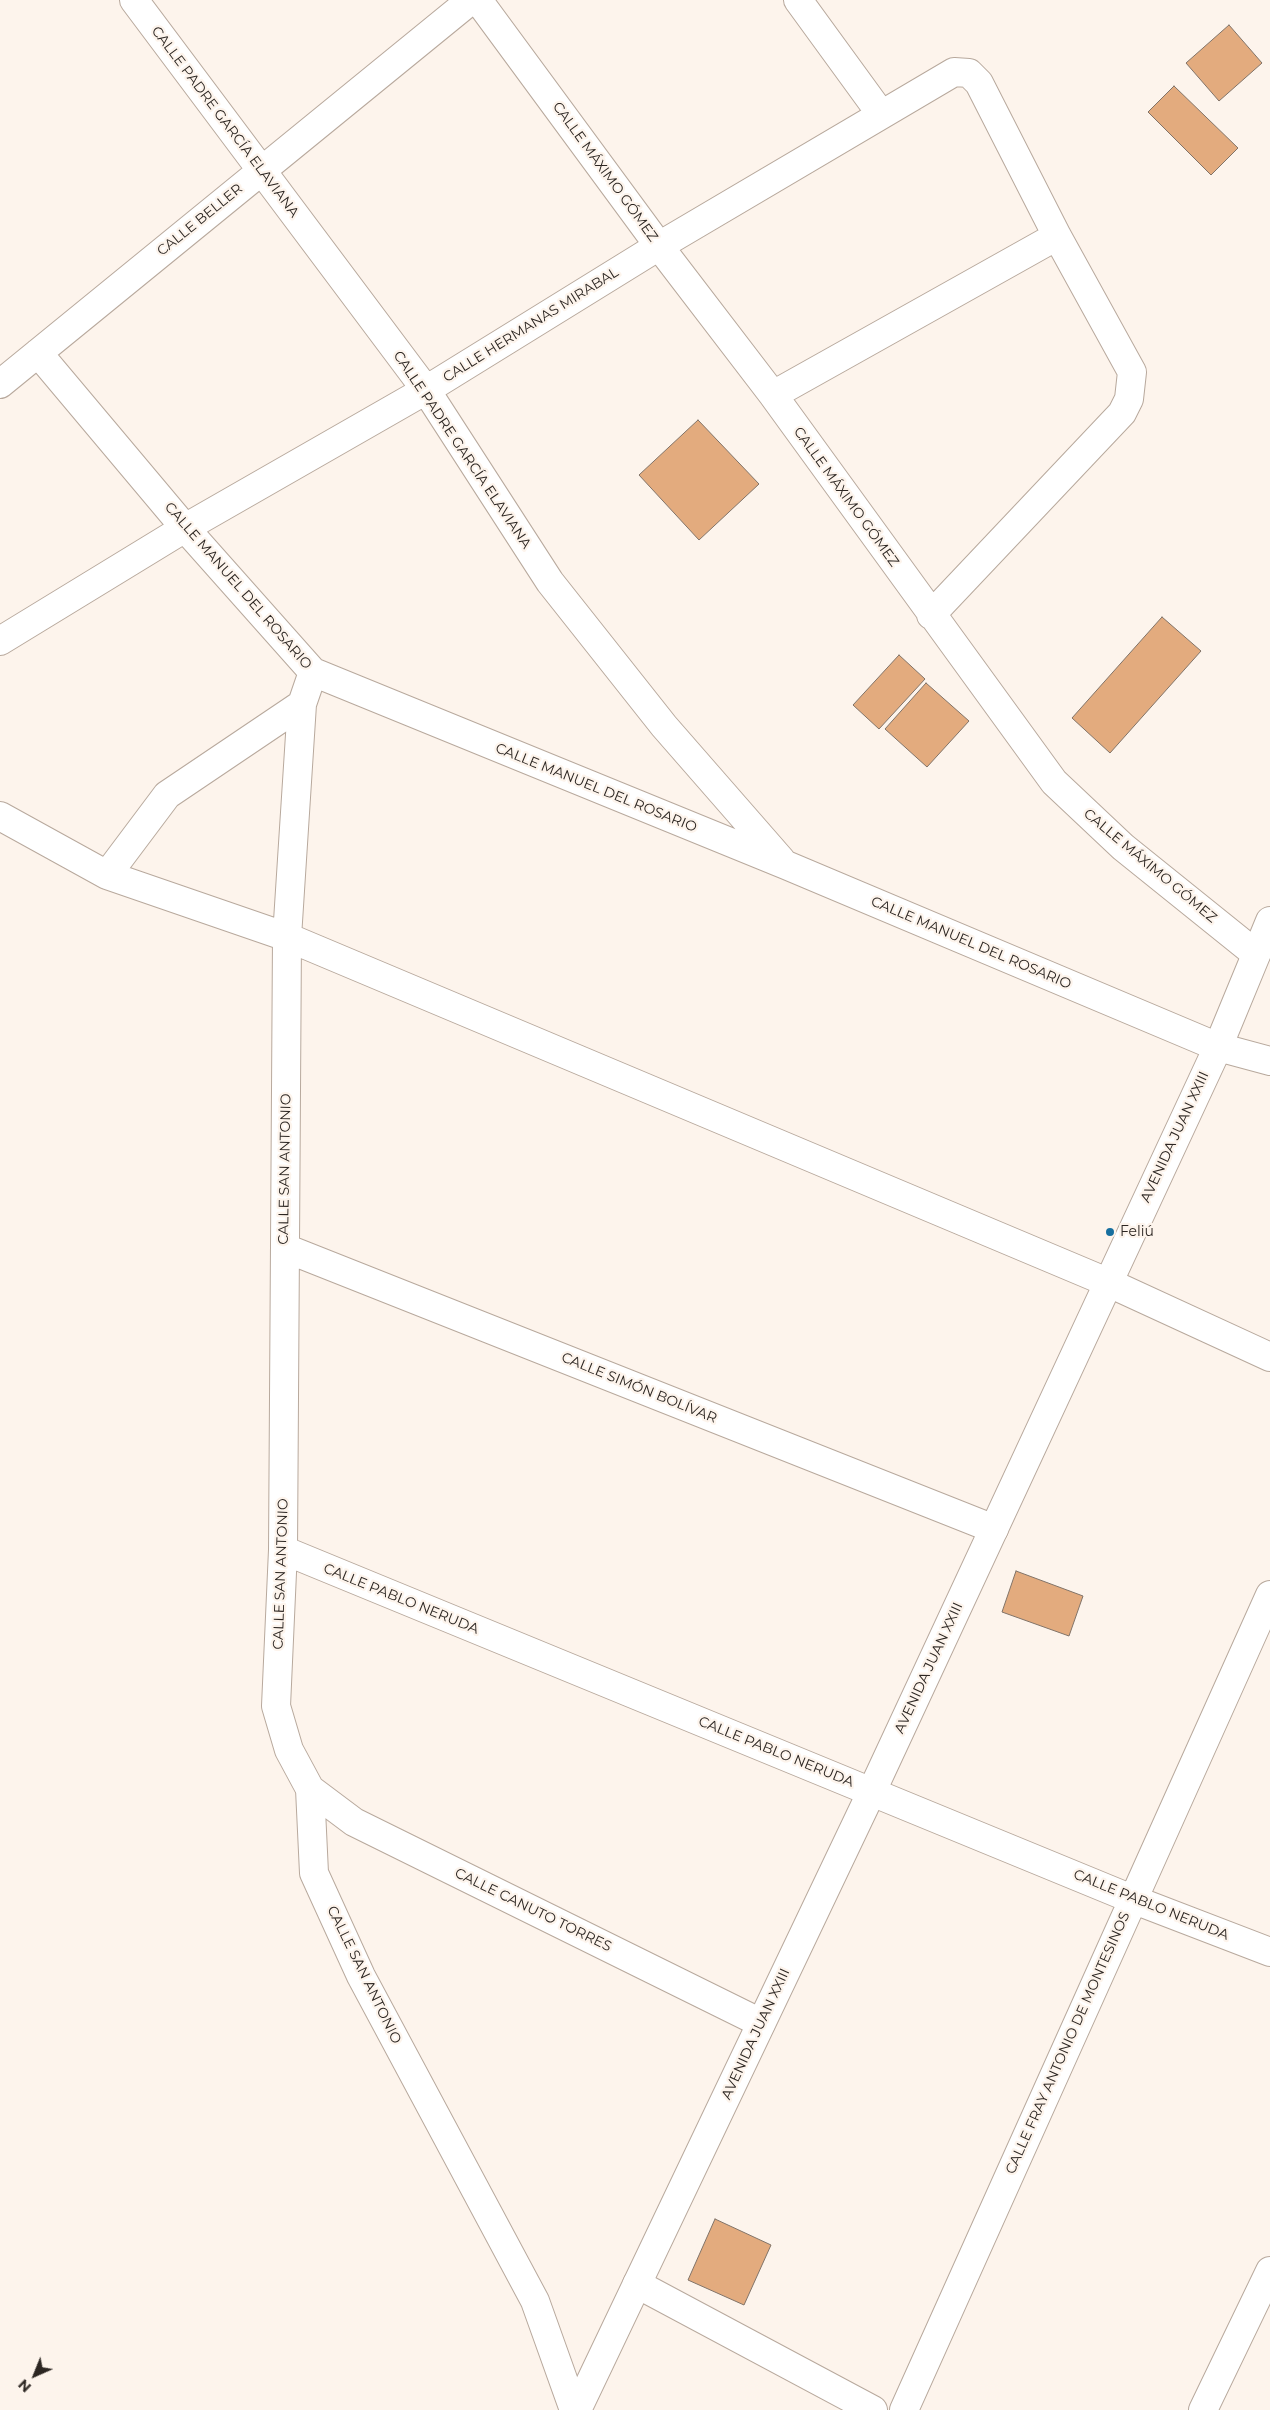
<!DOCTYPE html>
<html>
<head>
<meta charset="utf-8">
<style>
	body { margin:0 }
	#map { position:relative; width:1270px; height:2410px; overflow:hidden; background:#fdf4ec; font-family:Montserrat,sans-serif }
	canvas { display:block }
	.north { position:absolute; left:10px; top:2350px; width:50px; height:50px; -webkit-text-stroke:4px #fdf4ec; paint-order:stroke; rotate:224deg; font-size:14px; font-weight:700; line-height:20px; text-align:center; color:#2c2622 }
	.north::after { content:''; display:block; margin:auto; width:18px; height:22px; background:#2c2622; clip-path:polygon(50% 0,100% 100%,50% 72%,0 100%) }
</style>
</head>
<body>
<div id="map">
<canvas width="1270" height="2410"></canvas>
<div class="north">N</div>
</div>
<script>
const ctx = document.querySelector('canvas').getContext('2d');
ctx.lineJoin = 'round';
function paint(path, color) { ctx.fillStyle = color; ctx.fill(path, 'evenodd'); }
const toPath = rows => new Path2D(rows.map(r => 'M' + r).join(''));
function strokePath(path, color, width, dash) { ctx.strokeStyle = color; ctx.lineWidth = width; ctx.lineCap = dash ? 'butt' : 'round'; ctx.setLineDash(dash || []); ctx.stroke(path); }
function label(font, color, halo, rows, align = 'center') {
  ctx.font = font + ' Montserrat,sans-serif'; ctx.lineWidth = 4.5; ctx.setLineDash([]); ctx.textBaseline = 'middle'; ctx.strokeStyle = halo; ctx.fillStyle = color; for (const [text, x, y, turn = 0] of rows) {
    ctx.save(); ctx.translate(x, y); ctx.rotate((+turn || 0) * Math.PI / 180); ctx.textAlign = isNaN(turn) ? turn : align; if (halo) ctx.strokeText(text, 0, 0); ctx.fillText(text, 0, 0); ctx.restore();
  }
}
const building = toPath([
	[1229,25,1262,63,1219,101,1186,63,1229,25],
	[1174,86,1238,148,1211,175,1148,112,1174,86],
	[698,420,759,484,699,540,639,475,698,420],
	[1162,617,1201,651,1110,753,1072,718,1162,617],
	[899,655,925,679,879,729,853,705,899,655],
	[926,683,969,721,927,767,885,729,926,683],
	[1016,1571,1083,1596,1069,1636,1002,1612,1016,1571],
	[715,2219,771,2245,744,2305,688,2280,715,2219]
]);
paint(building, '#e3ab7e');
strokePath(building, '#817368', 1);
const minor = toPath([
	[134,0,426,390,550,582,664,726,781,860],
	[478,0,659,246,773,395,1054,782,1123,847,1256,954],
	[798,0,881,114],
	[38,353,185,528,313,672,786,865,1218,1047,1270,1061],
	[0,384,471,0],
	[773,395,1057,236],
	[0,641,185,528,426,390,659,246,954,72,969,73,979,83,1057,236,1132,372,1129,399,1122,413,931,615],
	[313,672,302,704,287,937,283,1550,276,1706,289,1750,310,1789,314,1873,361,1976,535,2301,574,2410],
	[0,816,107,875,287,937,1107,1282,1270,1357],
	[107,875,167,795,302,704],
	[285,1248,994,1529],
	[283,1550,1132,1899,1270,1952],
	[310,1789,354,1822,761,2023],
	[637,2284,873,2410],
	[904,2410,1270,1595],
	[1203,2410,1270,2271]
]);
const tertiary = toPath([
	[577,2410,872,1791,1218,1047,1270,921]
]);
strokePath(minor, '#b8a99d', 30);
strokePath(tertiary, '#b8a99d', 30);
strokePath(minor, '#fff', 28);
strokePath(tertiary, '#fff', 28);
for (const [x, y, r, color] of [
	[1110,1232,5,"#176f9f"]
]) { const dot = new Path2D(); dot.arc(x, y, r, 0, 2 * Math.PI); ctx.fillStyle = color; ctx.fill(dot); strokePath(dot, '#fdf4ec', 2); }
label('14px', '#2c2622', '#fdf4ec', [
	["CALLE PADRE GARCÍA ELAVIANA",225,122,53],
	["CALLE MÁXIMO GÓMEZ",605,172,54],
	["CALLE BELLER",200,220,-39],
	["CALLE HERMANAS MIRABAL",531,325,-32],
	["CALLE PADRE GARCÍA ELAVIANA",462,450,56],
	["CALLE MÁXIMO GÓMEZ",846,497,54],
	["CALLE MANUEL DEL ROSARIO",238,586,49],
	["CALLE MANUEL DEL ROSARIO",596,788,22],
	["CALLE MÁXIMO GÓMEZ",1150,866,40],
	["CALLE MANUEL DEL ROSARIO",971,943,23],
	["AVENIDA JUAN XXIII",1175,1137,-65],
	["CALLE SAN ANTONIO",285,1169,-89],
	["CALLE SIMÓN BOLÍVAR",639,1388,22],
	["CALLE SAN ANTONIO",281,1574,-88],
	["CALLE PABLO NERUDA",401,1599,22],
	["AVENIDA JUAN XXIII",929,1668,-65],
	["CALLE PABLO NERUDA",776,1752,22],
	["CALLE PABLO NERUDA",1151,1905,22],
	["CALLE CANUTO TORRES",533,1910,26],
	["CALLE SAN ANTONIO",364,1975,64],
	["AVENIDA JUAN XXIII",756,2034,-65],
	["CALLE FRAY ANTONIO DE MONTESINOS",1068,2043,-66]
]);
label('14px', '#2c2622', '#fdf4ec', [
	["Feliú",1120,1232]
], 'left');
</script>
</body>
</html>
